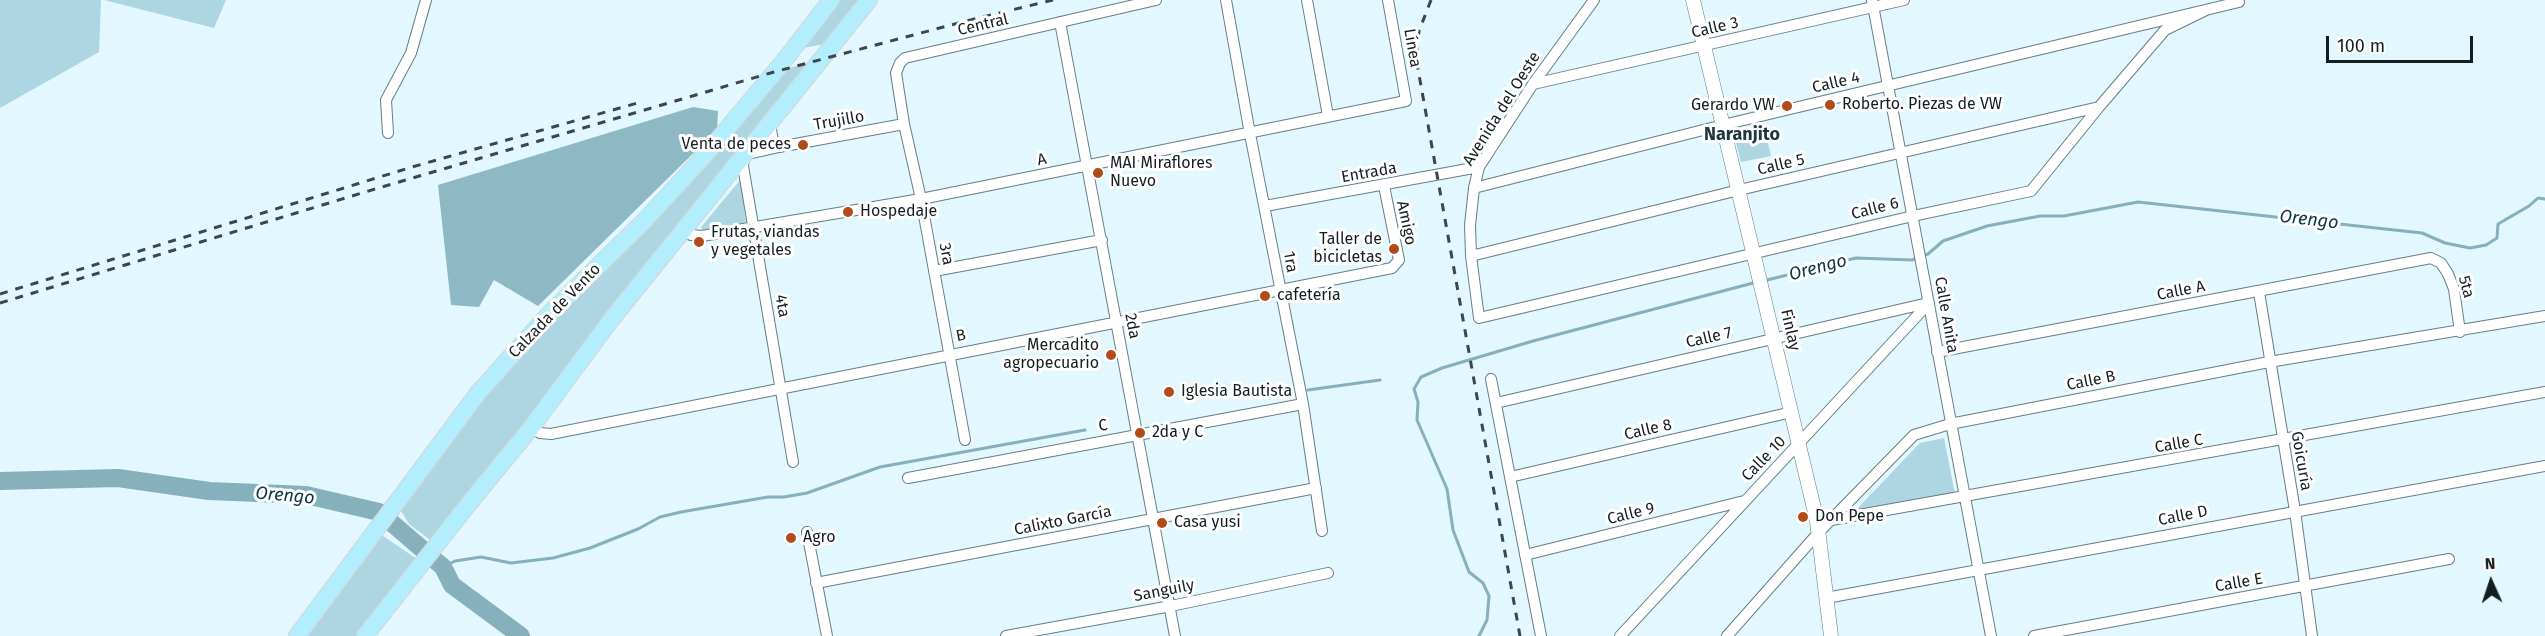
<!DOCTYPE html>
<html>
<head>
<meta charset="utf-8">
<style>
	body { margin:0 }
	#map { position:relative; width:2545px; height:636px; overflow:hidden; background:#e2f7fe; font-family:"Fira Sans",sans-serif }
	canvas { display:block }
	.north { position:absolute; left:2461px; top:552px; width:60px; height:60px; -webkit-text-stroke:4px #fff; paint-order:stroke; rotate:357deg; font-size:16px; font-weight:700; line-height:24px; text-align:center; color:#141e20 }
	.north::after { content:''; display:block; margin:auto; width:21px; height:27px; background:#141e20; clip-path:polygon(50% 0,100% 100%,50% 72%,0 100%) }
	.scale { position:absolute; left:2326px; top:36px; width:147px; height:27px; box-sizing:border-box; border:3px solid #141e20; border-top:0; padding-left:8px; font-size:18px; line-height:21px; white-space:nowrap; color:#141e20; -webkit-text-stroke:4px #fff; paint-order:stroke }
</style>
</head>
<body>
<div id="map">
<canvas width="2545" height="636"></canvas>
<div class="north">N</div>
<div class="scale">100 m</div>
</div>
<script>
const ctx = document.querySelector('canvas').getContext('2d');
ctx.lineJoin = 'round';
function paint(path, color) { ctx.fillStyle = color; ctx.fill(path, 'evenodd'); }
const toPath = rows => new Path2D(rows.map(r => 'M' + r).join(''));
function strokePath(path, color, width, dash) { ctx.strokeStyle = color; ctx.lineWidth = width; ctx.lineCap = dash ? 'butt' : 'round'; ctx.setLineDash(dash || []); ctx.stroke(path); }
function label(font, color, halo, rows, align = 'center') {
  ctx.font = font + ' "Fira Sans",sans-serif'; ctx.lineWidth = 6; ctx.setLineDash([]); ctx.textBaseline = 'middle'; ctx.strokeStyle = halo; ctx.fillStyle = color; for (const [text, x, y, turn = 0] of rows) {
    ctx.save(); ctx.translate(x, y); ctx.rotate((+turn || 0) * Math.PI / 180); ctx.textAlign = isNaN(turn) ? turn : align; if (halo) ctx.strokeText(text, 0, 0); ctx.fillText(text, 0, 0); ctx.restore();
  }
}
paint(toPath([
	[0,0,101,0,99,52,0,108],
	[104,0,226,0,214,28],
	[839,0,858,0,825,44,802,48],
	[822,59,437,545,409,524,395,501,478,393,774,72],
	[1764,126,1771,156,1741,162,1733,132],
	[741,179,746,225,703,232,701,227],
	[1944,438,1955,494,1856,510,1920,443],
	[374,530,423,563,365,636,297,636]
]), '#add6e2');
paint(toPath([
	[693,107,718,111,717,130,538,306,494,280,479,307,451,305,438,185]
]), '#8db8c4');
strokePath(toPath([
	[1763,281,1856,258,1912,260,1928,254,1943,241,1987,226,2040,216,2064,216,2138,202,2422,233,2445,243,2470,248,2486,245,2497,238,2498,224,2529,206,2538,198,2545,199],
	[1308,390,1380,380],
	[443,567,455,561,481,557,511,563,553,558,590,548,638,529,660,517,681,512,768,497,784,497,807,493,880,467,1085,430],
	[1479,636,1487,620,1489,596,1483,583,1469,572,1453,530,1447,489,1417,420,1418,402,1414,389,1421,377,1442,368,1533,341,1757,282]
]), '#85b0bc', 3);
strokePath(toPath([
	[0,481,118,478,209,491,306,495,379,512,443,567,452,585,521,636]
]), '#85b0bc', 18);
const minor = toPath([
	[1226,0,1250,134,1303,404,1322,531],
	[1307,0,1328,116],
	[1594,0,1533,84,1479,167,1474,188,1470,225,1471,256,1479,318,1913,216,2031,191,2099,107,2165,30,2206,10],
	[1872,0,1991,636],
	[1060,22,1175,636],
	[1533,84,1904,0],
	[770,123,773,142,779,147,904,124],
	[388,133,386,100,411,53,426,0],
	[779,147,744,155,743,166,793,462],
	[1474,188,1723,125,2239,2],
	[1265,206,1479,167],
	[684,230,691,235,702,236,921,199,1406,101,1388,0],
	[1471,256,1739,190,2099,107],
	[934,271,1102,240],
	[2259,292,2295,511,2312,636],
	[1937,352,2431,258,2441,263,2448,274,2454,289,2460,332],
	[1491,379,1541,636],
	[1496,403,1928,303],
	[531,428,540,433,551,434,1392,268,1399,260,1384,186],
	[965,440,921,199,904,124,896,73,900,63,905,58,1156,0],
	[1510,477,1792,412],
	[908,478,1303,404],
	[1831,520,2545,392],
	[807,532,827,636],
	[1525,555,1744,501],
	[816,583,1316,488],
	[1826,598,2545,466],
	[1006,636,1171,606,1328,573],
	[1620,636,1929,303],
	[1727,636,1819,532,1914,435,1950,424,2269,362,2545,316],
	[2034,636,2449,559]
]);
const tertiary = toPath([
	[1693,0,1817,521,1831,636]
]);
const primary = toPath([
	[297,636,478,393,547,316,644,221,704,156,783,62,831,0],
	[365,636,471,501,531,428,611,320,869,0]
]);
strokePath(minor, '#657e85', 12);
strokePath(tertiary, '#657e85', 15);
strokePath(primary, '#d5d6d7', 18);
strokePath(minor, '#fff', 10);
strokePath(tertiary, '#fff', 14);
strokePath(primary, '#b2eefd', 16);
strokePath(toPath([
	[1431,0,1419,31,1416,58,1520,636],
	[0,294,412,167,641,102],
	[0,303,375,189,774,72,966,21,1053,0]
]), '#3b474a', 3, [8, 8]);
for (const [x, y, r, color] of [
	[1830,105,6,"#b04c1a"],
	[1787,106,6,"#b04c1a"],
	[803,145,6,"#b04c1a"],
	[1098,173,6,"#b04c1a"],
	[848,212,6,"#b04c1a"],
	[699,242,6,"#b04c1a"],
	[1394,249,6,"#b04c1a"],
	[1265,296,6,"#b04c1a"],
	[1111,355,6,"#b04c1a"],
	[1169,392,6,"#b04c1a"],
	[1140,433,6,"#b04c1a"],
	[1803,517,6,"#b04c1a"],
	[1162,523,6,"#b04c1a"],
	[791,538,6,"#b04c1a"]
]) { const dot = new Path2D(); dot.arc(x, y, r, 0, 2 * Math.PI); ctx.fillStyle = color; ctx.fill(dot); strokePath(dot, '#fff', 2); }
label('16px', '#141e20', '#fff', [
	["Central",983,25,-13],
	["Calle 3",1715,28,-13],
	["Línea",1412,48,80],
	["Calle 4",1836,83,-13],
	["Avenida del Oeste",1502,109,-58],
	["Trujillo",839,121,-10],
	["A",1042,160,-11],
	["Calle 5",1781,165,-13],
	["Entrada",1369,173,-10],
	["Calle 6",1875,209,-14],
	["Amigo",1406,223,78],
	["3ra",946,254,79],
	["1ra",1290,262,80],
	["5ta",2466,287,75],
	["Calle A",2181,291,-11],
	["4ta",782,306,80],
	["Calzada de Vento",555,311,-46],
	["Calle Anita",1946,315,80],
	["2da",1132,326,79],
	["Finlay",1790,330,77],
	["B",961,336,-11],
	["Calle 7",1709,338,-13],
	["Calle B",2091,381,-11],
	["C",1103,426,-9],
	["Calle 8",1648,430,-13],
	["Calle C",2179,444,-10],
	["Calle 10",1764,459,-46],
	["Goicuría",2301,461,80],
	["Calle 9",1631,514,-14],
	["Calle D",2183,516,-11],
	["Calixto García",1063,521,-11],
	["Calle E",2239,583,-10],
	["Sanguily",1164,591,-11]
]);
label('16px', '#141e20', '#fff', [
	["Roberto. Piezas de VW",1842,105],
	["Gerardo VW",1775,106,"right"],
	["Venta de peces",791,145,"right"],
	["MAI Miraflores",1110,164],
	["Nuevo",1110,182],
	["Hospedaje",860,212],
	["Frutas, viandas",711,233],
	["y vegetales",711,251],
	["Taller de",1382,240,"right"],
	["bicicletas",1382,258,"right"],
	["cafetería",1277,296],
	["Mercadito",1099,346,"right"],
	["agropecuario",1099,364,"right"],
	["Iglesia Bautista",1181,392],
	["2da y C",1152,433],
	["Don Pepe",1815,517],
	["Casa yusi",1174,523],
	["Agro",803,538]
], 'left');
label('bold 18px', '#20373d', '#fff', [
	["Naranjito",1742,135]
]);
label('italic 18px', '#0c353f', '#fff', [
	["Orengo",2309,220,7],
	["Orengo",1818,268,-15],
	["Orengo",285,496,5]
]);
</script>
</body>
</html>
